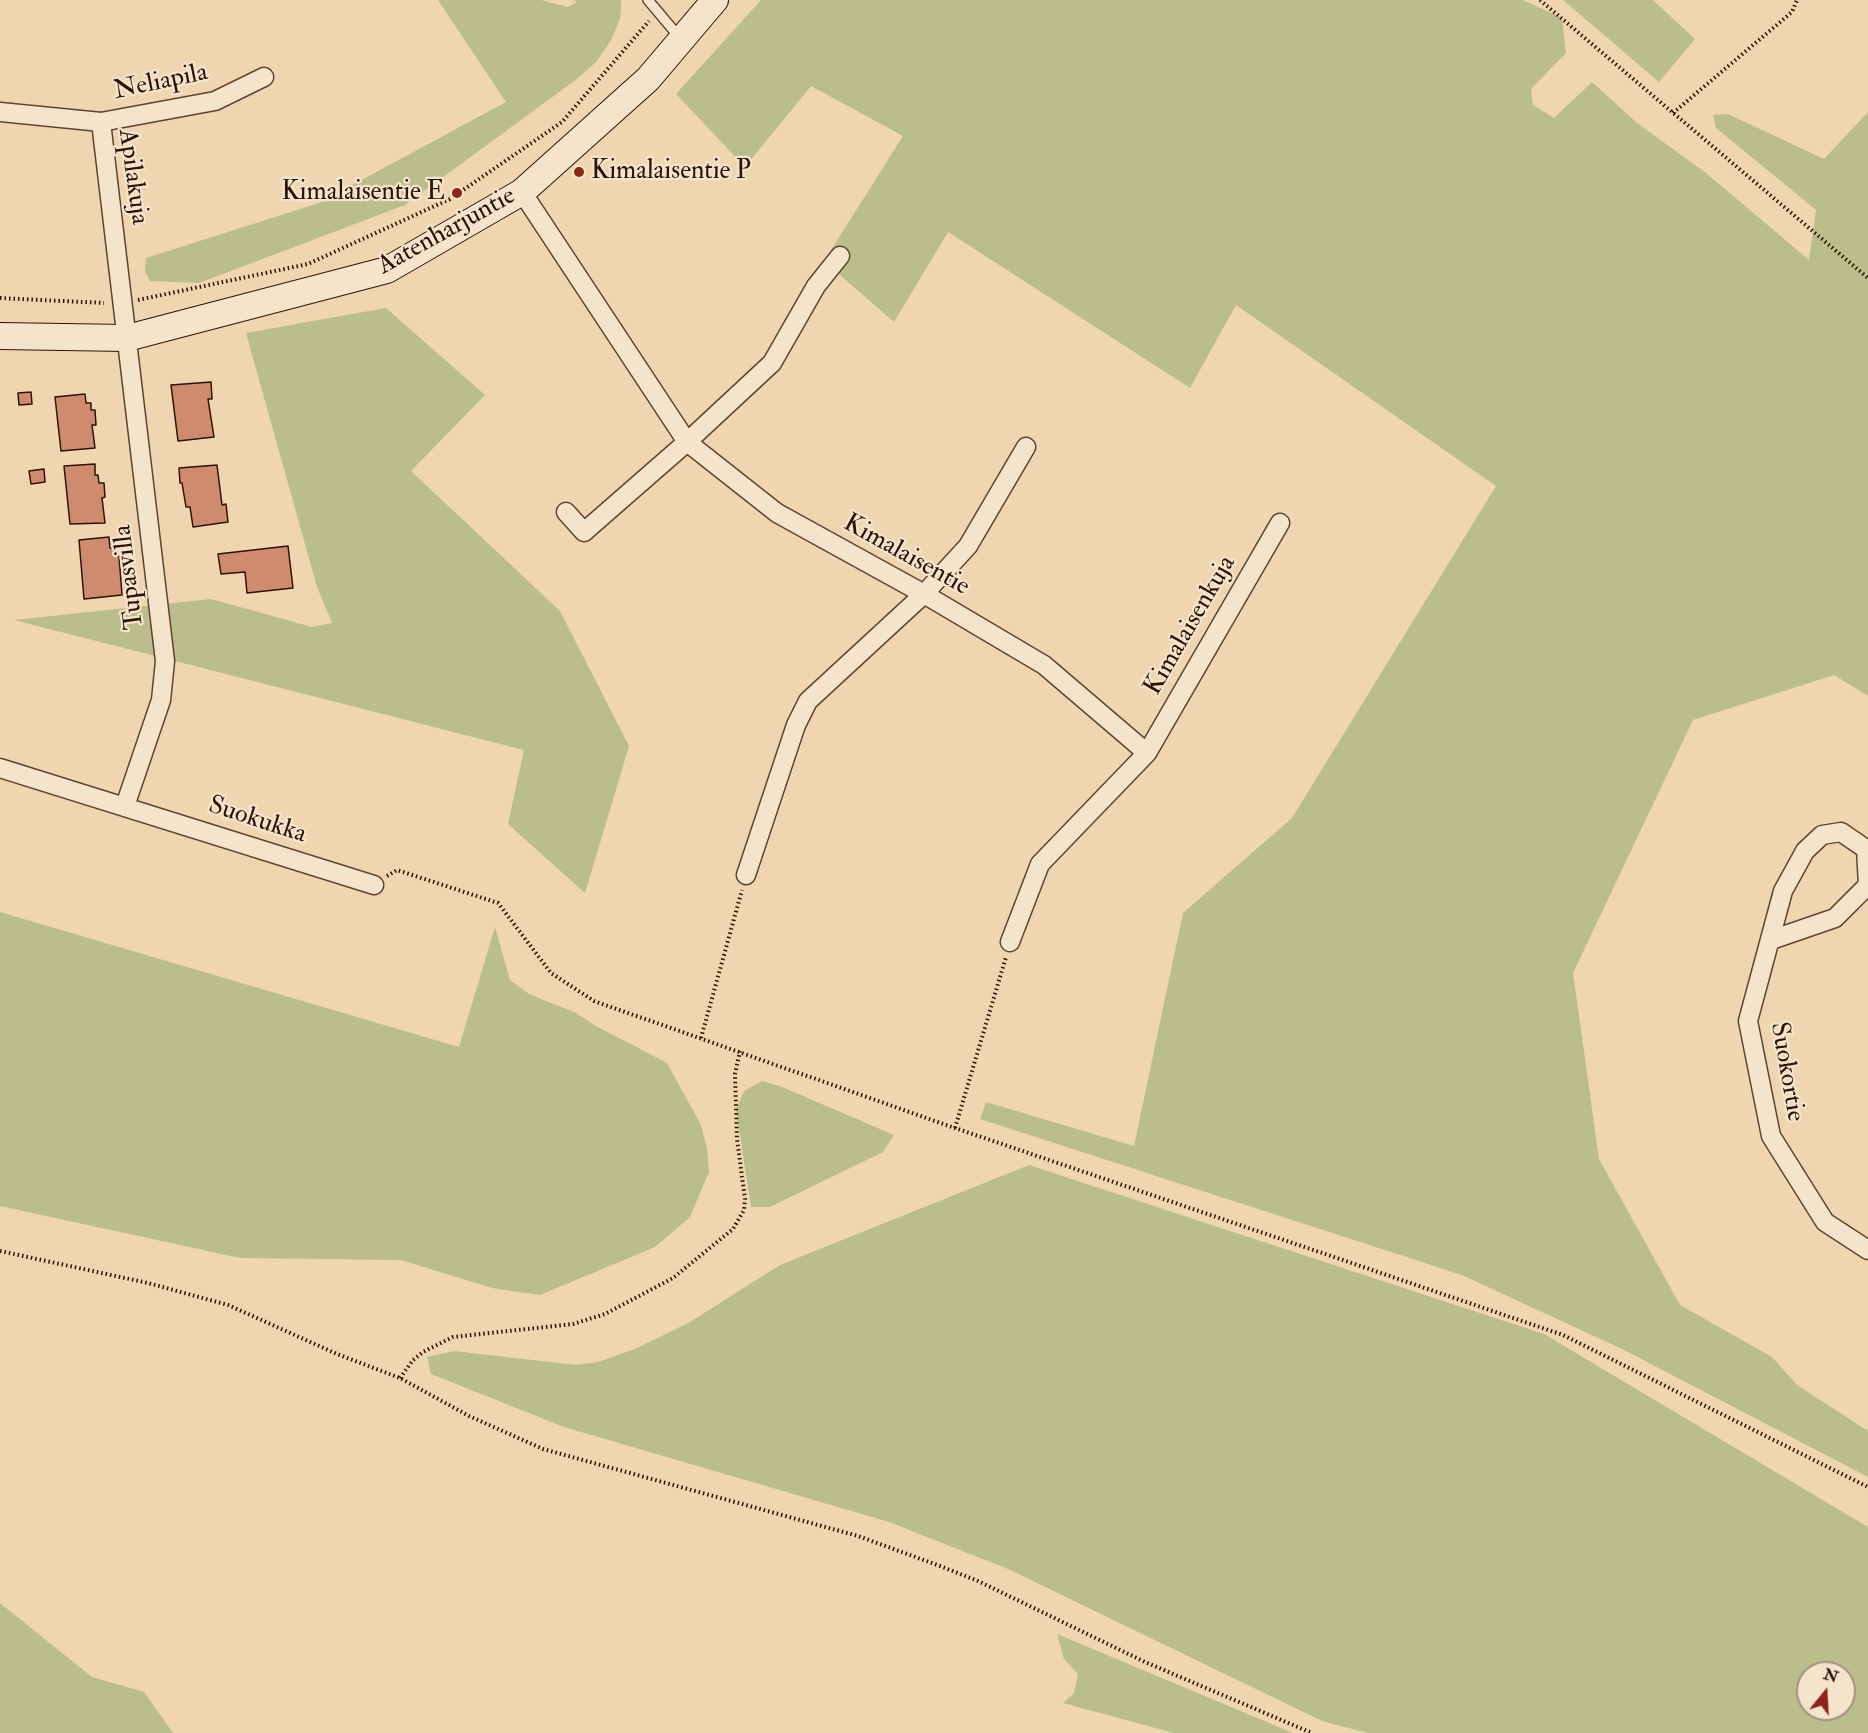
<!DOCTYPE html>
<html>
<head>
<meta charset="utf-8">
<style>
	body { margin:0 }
	#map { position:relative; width:1868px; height:1733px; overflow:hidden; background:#efd6b1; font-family:"IM FELL Double Pica",serif }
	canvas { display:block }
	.north { position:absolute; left:1796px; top:1661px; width:60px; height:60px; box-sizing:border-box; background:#f5e4cc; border:2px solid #a5907d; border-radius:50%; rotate:18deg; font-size:16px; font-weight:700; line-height:24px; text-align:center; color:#2d1306 }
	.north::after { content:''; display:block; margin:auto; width:21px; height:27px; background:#8f2418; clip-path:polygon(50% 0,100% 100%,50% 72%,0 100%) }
</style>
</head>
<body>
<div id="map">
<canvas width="1868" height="1733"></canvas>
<div class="north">N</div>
</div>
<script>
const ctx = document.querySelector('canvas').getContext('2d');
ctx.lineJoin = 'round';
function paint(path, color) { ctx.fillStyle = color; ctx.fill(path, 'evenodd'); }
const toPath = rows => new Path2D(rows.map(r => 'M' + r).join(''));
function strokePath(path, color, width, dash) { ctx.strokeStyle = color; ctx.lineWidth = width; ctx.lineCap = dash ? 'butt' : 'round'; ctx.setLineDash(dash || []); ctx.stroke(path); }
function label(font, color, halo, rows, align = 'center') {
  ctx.font = font + ' "IM FELL Double Pica",serif'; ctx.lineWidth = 4.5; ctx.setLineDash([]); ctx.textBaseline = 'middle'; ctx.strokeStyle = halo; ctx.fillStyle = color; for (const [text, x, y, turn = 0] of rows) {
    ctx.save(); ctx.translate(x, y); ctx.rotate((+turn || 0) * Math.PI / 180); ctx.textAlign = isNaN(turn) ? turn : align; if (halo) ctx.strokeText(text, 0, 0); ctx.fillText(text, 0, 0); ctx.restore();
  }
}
paint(toPath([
	[438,0,541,0,568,7,577,2,574,0,621,0,621,7,620,19,610,42,596,62,577,79,405,205,199,283,150,281,145,271,146,258,319,203,506,102],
	[761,0,1523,0,1562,18,1566,53,1531,89,1533,105,1554,118,1592,82,1637,123,1706,173,1809,260,1816,210,1716,128,1713,115,1728,114,1824,159,1868,112,1868,696,1834,675,1693,720,1573,973,1599,1159,1680,1305,1772,1357,1797,1385,1868,1431,1868,1477,1624,1350,1462,1275,980,1119,986,1102,1134,1146,1183,913,1292,818,1496,486,1236,305,1190,388,948,232,894,322,824,261,903,136,811,86,745,167,676,94],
	[1563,0,1653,0,1695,39,1659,82],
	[386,308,485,395,411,471,560,611,629,746,585,893,508,824,524,750,14,620,211,599,312,627,332,623,317,587,246,333],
	[0,912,459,1047,495,927,510,980,529,994,576,1013,596,1026,667,1063,701,1125,707,1148,709,1172,690,1217,655,1247,540,1295,492,1288,401,1260,240,1258,0,1206],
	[762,1081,782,1087,894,1135,883,1152,770,1207,751,1207,736,1110,744,1091],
	[1029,1165,1544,1334,1868,1527,1868,1733,1368,1733,1322,1721,1008,1569,889,1522,564,1427,431,1374,427,1357,454,1351,576,1365,598,1362,635,1349,690,1322,780,1265],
	[1808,1673,1844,1673,1844,1709,1808,1709],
	[0,1603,92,1677,144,1692,173,1733,0,1733],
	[1057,1634,1293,1733,1174,1733,1063,1703,1074,1693,1078,1674,1064,1659]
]), '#b9be8c');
const building = toPath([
	[211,382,212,399,208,399,214,437,178,441,171,385,211,382],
	[31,392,32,404,19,405,18,393,31,392],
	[85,394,86,403,91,403,91,410,95,410,96,425,92,425,95,448,61,451,55,397,85,394],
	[95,464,95,475,98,475,99,483,104,483,105,497,102,498,105,523,70,524,64,466,95,464],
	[217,465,222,505,226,504,228,522,193,527,190,507,186,507,182,483,180,483,179,468,217,465],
	[44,469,45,482,31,484,29,471,44,469],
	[109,537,110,548,114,548,115,556,119,556,122,595,84,599,79,540,109,537],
	[288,546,293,588,247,593,245,572,221,574,218,554,288,546]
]);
paint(building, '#cf8b6d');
strokePath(building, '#2d1306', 1.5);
const lane = toPath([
	[648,0,680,38]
]);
const street = toPath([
	[0,112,101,122,215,101,264,77],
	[101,122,165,661,161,700,125,806],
	[522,192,687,442,777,513,924,594,1044,665,1147,753,1040,864,1010,942],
	[566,512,584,532,687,442,772,363,816,286,840,256],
	[1147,753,1280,523],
	[0,768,374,885],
	[746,875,796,725,808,701,924,594,968,546,1026,447],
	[1771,940,1835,918,1868,885,1866,849,1841,832,1822,835,1805,851,1783,891,1748,1021,1771,1136,1825,1222,1868,1250]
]);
const secondary = toPath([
	[0,336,127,338,387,270,522,192,648,79,715,0]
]);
strokePath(lane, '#5e4431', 12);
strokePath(street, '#5e4431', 21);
strokePath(secondary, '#2d1306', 28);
strokePath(toPath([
	[1540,0,1868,278],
	[1673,113,1792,12,1797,0],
	[0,298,104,303],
	[138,300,308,264,450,199,562,122,649,21],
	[387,876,397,870,498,903,551,973,594,1001,955,1128,1563,1335,1868,1487],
	[701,1038,742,890],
	[955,1128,1006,957],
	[0,1251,148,1283,228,1305,337,1354,400,1378,469,1416,543,1449,858,1536,940,1566,978,1581,1145,1662,1312,1733],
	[400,1378,413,1360,423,1352,453,1337,573,1324,605,1314,673,1278,733,1229,744,1210,745,1199,737,1139,735,1074,740,1051]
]), '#2d1306', 4, [1.5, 3]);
strokePath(lane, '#f5e4cc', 9);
strokePath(street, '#f5e4cc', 18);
strokePath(secondary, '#f5e4cc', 26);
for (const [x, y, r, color] of [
	[579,172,6,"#8f2418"],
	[457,193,6,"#8f2418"]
]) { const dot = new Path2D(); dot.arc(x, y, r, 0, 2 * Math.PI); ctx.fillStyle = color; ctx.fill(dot); strokePath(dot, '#f5e4cc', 2); }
label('26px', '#2d1306', '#f5e4cc', [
	["Neliapila",161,83,-12],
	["Apilakuja",132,177,82],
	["Aatenharjuntie",447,232,-29],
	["Kimalaisentie",906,556,29],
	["Tupasvilla",130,577,-97],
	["Kimalaisenkuja",1191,626,-60],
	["Suokukka",257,821,18],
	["Suokortie",1786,1072,80]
]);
label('26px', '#2d1306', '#f5e4cc', [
	["Kimalaisentie P",591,172],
	["Kimalaisentie E",445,193,"right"]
], 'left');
</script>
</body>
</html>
